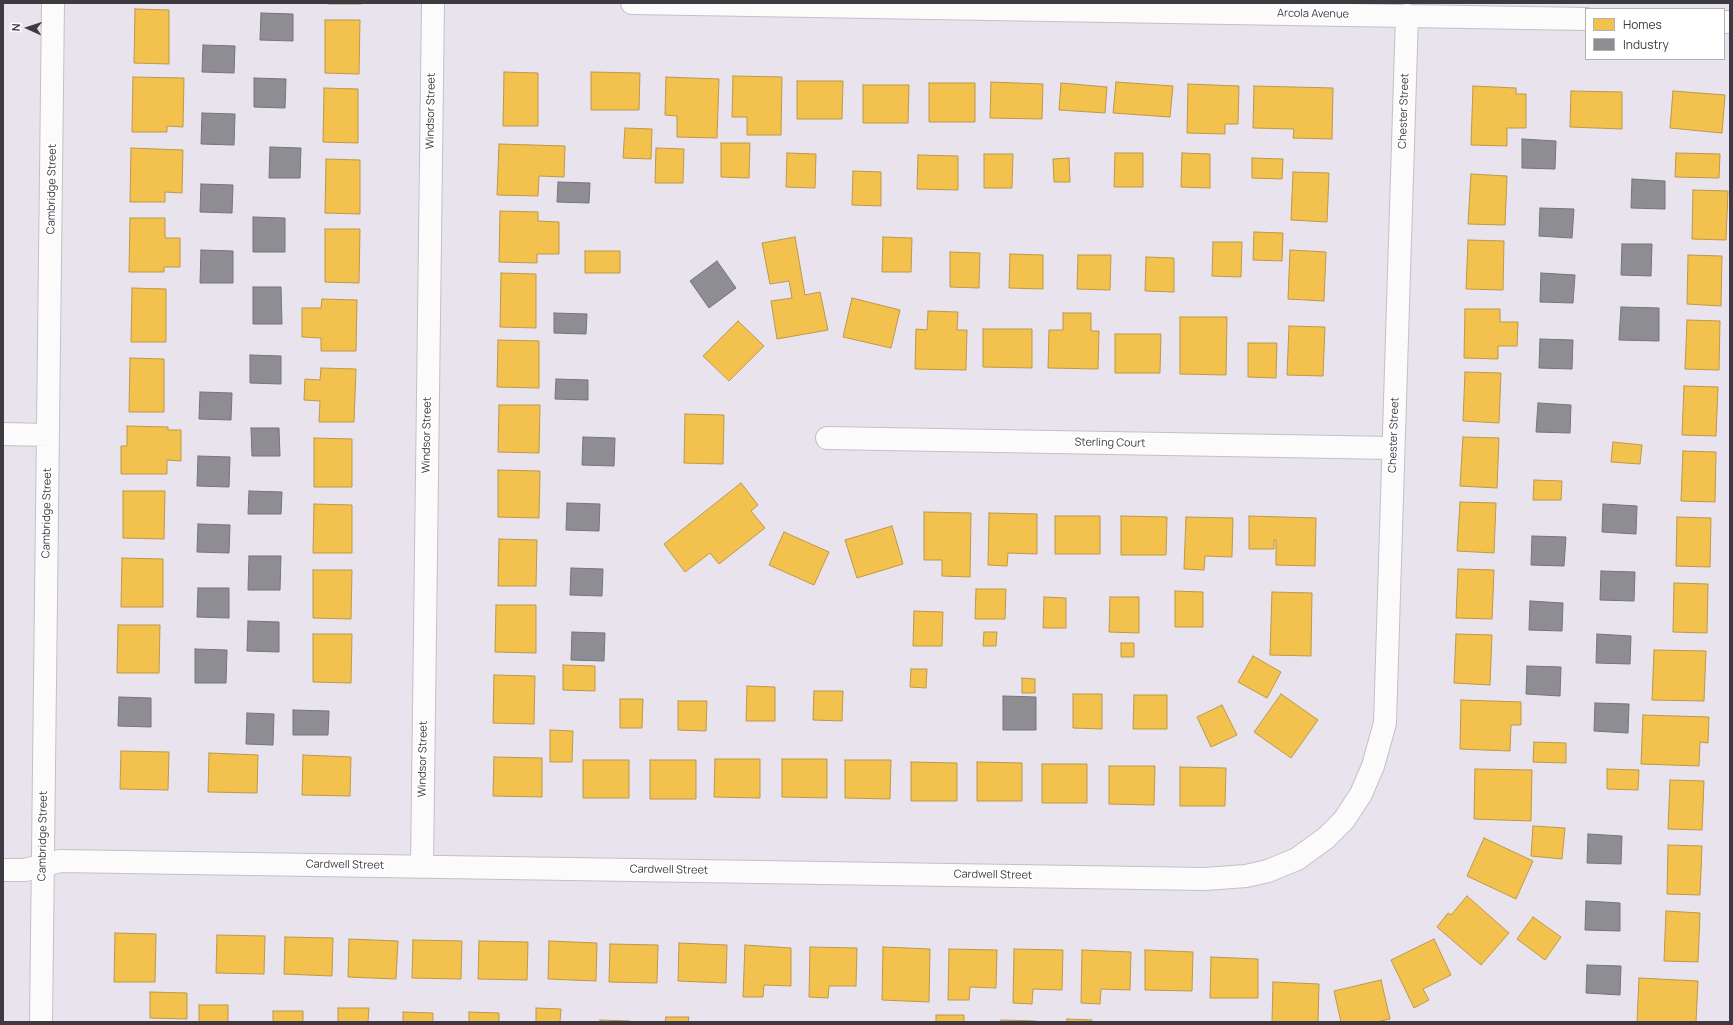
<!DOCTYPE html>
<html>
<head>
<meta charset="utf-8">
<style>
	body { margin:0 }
	#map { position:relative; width:1733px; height:1025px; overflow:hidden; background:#e9e3ee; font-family:Manrope,sans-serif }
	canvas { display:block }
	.frame { position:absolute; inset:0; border:4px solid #3e3a41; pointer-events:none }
	.legend { position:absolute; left:1585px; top:8px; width:140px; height:52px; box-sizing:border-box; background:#fff; border:1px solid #b2b0b3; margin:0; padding:5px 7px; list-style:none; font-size:12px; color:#3e3a41 }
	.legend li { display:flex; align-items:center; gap:8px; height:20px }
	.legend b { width:20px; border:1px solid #b2b0b3 }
	.north { position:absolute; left:8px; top:8px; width:40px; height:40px; -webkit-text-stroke:3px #fff; paint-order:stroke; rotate:273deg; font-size:11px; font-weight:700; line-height:16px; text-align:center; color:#3e3a41 }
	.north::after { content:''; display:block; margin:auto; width:14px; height:18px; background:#3e3a41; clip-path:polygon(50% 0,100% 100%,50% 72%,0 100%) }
</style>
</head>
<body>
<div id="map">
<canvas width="1733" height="1025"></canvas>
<div class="frame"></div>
<ul class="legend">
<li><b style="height:11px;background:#f2c14e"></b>Homes</li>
<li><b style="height:11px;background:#8d8d92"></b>Industry</li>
</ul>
<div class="north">N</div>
</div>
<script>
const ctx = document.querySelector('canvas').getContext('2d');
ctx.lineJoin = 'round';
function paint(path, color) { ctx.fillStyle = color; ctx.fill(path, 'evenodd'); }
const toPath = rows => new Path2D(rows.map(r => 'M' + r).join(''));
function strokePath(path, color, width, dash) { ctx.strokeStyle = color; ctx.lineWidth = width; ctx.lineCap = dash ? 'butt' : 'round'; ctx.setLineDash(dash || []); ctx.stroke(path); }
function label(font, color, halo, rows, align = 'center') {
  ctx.font = font + ' Manrope,sans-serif'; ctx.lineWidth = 4; ctx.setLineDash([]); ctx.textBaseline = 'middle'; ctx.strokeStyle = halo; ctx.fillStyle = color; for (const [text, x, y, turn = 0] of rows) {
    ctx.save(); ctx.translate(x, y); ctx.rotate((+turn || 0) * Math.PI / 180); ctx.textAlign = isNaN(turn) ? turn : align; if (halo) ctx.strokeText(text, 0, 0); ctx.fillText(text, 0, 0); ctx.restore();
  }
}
const homes = toPath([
	[328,3,362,3,362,4,328,4,328,3],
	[135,9,169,10,169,64,134,63,135,9],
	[325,20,360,20,359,74,325,73,325,20],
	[504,72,538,73,538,126,503,126,504,72],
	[591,72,640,73,639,110,591,110,591,72],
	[733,76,782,77,781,135,747,135,747,117,732,117,733,76],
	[133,77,184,78,183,127,167,126,167,132,132,132,133,77],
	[666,77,719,79,717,138,677,137,677,116,665,115,666,77],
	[797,81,843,81,842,119,797,119,797,81],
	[991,82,1043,84,1042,119,990,118,991,82],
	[1116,82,1173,86,1170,117,1113,113,1116,82],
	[929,83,975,83,975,122,929,122,929,83],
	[1061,83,1107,87,1105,113,1059,110,1061,83],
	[1188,84,1239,86,1238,124,1225,124,1225,134,1187,133,1188,84],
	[863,85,909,85,908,123,863,123,863,85],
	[1254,86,1333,88,1332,139,1293,138,1294,129,1253,128,1254,86],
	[1473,86,1516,88,1516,94,1526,94,1526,128,1507,128,1507,146,1471,145,1473,86],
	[324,88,358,89,358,143,323,142,324,88],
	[1571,91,1622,92,1622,129,1570,127,1571,91],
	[1673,91,1725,95,1722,133,1670,128,1673,91],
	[625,128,652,129,651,159,623,158,625,128],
	[721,143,750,143,749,178,721,177,721,143],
	[499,144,565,146,564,177,539,176,538,196,497,195,499,144],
	[131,148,183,150,182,193,165,192,165,202,130,202,131,148],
	[656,148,684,149,683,183,655,183,656,148],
	[787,153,816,154,815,188,786,187,787,153],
	[1115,153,1143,153,1143,187,1114,187,1115,153],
	[1182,153,1210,154,1210,188,1181,187,1182,153],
	[1676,153,1720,154,1719,178,1675,177,1676,153],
	[984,154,1013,154,1012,188,984,188,984,154],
	[918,155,958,156,958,190,917,189,918,155],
	[1069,158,1070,182,1054,182,1053,159,1069,158],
	[1252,158,1283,159,1282,179,1252,178,1252,158],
	[326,159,360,160,360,214,325,213,326,159],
	[853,171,881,172,881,206,852,205,853,171],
	[1293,172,1329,173,1327,222,1291,220,1293,172],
	[1471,174,1507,176,1505,225,1468,224,1471,174],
	[1693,190,1728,191,1726,240,1692,239,1693,190],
	[500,211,538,212,538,221,559,222,559,254,537,254,537,263,499,262,500,211],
	[130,218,165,218,165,238,180,238,180,267,164,267,164,272,129,272,130,218],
	[325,229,360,229,359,283,325,282,325,229],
	[1254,232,1283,233,1282,261,1253,260,1254,232],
	[795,237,805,295,820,292,828,330,777,339,771,301,792,298,789,281,770,284,762,243,795,237],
	[883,237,912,238,911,272,882,272,883,237],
	[1468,240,1504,241,1503,290,1466,289,1468,240],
	[1213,242,1242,242,1241,277,1212,276,1213,242],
	[1290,250,1326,252,1324,301,1288,299,1290,250],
	[585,251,620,251,620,273,585,273,585,251],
	[950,252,980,253,979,288,950,287,950,252],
	[1010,254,1043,255,1043,289,1009,288,1010,254],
	[1078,255,1111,255,1110,290,1077,289,1078,255],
	[1688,255,1722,256,1721,306,1687,304,1688,255],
	[1146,257,1174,258,1174,292,1145,291,1146,257],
	[501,273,536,274,536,328,500,327,501,273],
	[132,288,166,289,166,342,131,342,132,288],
	[852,298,900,310,891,348,843,337,852,298],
	[322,299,357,300,356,351,321,351,321,338,302,337,302,308,321,308,322,299],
	[1465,309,1500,309,1500,322,1518,322,1517,346,1498,346,1498,359,1464,358,1465,309],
	[928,311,958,312,957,330,967,330,966,370,915,369,916,329,927,330,928,311],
	[1063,313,1091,313,1091,331,1099,331,1098,369,1048,368,1049,330,1063,330,1063,313],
	[1180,317,1227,317,1226,375,1180,374,1180,317],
	[1687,320,1720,321,1719,370,1685,369,1687,320],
	[738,321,764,346,729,381,703,356,738,321],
	[1289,326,1325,327,1323,376,1287,375,1289,326],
	[983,329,1032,329,1032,368,983,367,983,329],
	[1115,334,1161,334,1160,373,1115,373,1115,334],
	[498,340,539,341,539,388,497,387,498,340],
	[1248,343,1277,343,1276,378,1248,377,1248,343],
	[130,358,164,359,164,412,129,412,130,358],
	[321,368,356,369,354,422,319,422,320,401,304,400,305,379,320,380,321,368],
	[1465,372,1501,373,1499,423,1463,421,1465,372],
	[1684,386,1718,387,1716,436,1682,435,1684,386],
	[499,405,540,405,539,453,498,452,499,405],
	[685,414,724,415,723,464,684,463,685,414],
	[127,426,168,427,168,430,181,430,181,461,167,460,167,474,121,474,121,446,127,446,127,426],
	[1463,437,1499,438,1497,488,1460,486,1463,437],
	[314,438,352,439,352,487,314,487,314,438],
	[1613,442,1642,445,1640,464,1611,462,1613,442],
	[1683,451,1716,452,1715,502,1681,501,1683,451],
	[498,470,540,471,539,518,498,517,498,470],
	[1534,480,1562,481,1561,500,1533,500,1534,480],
	[741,483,758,505,751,511,765,528,719,564,710,553,685,572,664,544,741,483],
	[123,491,165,491,164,539,123,538,123,491],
	[1460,502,1496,503,1494,553,1457,551,1460,502],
	[314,504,352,505,352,553,313,553,314,504],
	[924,512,971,513,970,577,942,576,942,560,924,560,924,512],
	[989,513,1037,514,1037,554,1008,553,1007,566,988,565,989,513],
	[1055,516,1100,516,1100,554,1055,554,1055,516],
	[1121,516,1167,517,1166,555,1121,555,1121,516],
	[1249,516,1316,518,1315,566,1276,565,1276,540,1274,540,1274,549,1249,549,1249,516],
	[1186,517,1233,518,1232,557,1205,556,1204,570,1184,569,1186,517],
	[1677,517,1711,518,1710,567,1676,566,1677,517],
	[892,526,903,564,857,578,845,540,892,526],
	[784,532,829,552,814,585,769,565,784,532],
	[499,539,537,540,536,586,498,586,499,539],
	[122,558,163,559,163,607,121,607,122,558],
	[1458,569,1494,570,1492,619,1456,618,1458,569],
	[313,570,352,570,351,619,313,618,313,570],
	[1674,583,1708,584,1707,633,1673,632,1674,583],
	[976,589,1006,589,1005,619,975,619,976,589],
	[1175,591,1203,592,1203,627,1175,627,1175,591],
	[1272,592,1312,593,1311,656,1270,655,1272,592],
	[1044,597,1066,598,1066,628,1043,628,1044,597],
	[1110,597,1139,597,1139,633,1109,632,1110,597],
	[496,605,536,605,536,653,495,652,496,605],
	[914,611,943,612,942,646,913,646,914,611],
	[118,625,160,625,159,673,117,673,118,625],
	[984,632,997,632,996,646,983,646,984,632],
	[313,634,352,634,351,683,313,682,313,634],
	[1456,634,1492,635,1490,685,1454,683,1456,634],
	[1121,643,1134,643,1134,657,1121,657,1121,643],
	[1654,650,1706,651,1704,701,1652,700,1654,650],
	[1253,656,1281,672,1267,698,1238,682,1253,656],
	[563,665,595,666,595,691,563,690,563,665],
	[911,669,927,669,926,688,910,687,911,669],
	[494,675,535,676,534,724,493,723,494,675],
	[1022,678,1035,679,1035,693,1022,693,1022,678],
	[747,686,775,687,775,721,746,721,747,686],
	[814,691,843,691,842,721,813,720,814,691],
	[1073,694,1102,694,1102,729,1073,728,1073,694],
	[1281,694,1318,720,1291,758,1254,732,1281,694],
	[1134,695,1167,695,1167,729,1133,729,1134,695],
	[620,699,643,699,642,728,620,728,620,699],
	[1461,700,1521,702,1521,725,1511,725,1510,751,1460,749,1461,700],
	[678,701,707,701,706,731,678,730,678,701],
	[1222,705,1237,735,1211,747,1197,717,1222,705],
	[1643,715,1709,717,1708,743,1700,742,1699,766,1641,764,1643,715],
	[550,730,573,731,572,762,550,762,550,730],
	[1534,742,1566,743,1566,763,1533,762,1534,742],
	[121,751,169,752,168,790,120,789,121,751],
	[209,753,258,755,257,793,208,792,209,753],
	[303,755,351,757,350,796,302,795,303,755],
	[494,757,542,758,542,797,493,796,494,757],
	[715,759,760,759,760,798,714,797,715,759],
	[782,759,827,759,827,798,782,797,782,759],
	[583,760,629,760,629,798,583,798,583,760],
	[650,760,696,760,696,799,650,799,650,760],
	[845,760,891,760,890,799,845,798,845,760],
	[911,762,957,763,957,801,911,801,911,762],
	[977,762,1022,763,1022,801,977,801,977,762],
	[1042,764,1087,764,1087,803,1042,803,1042,764],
	[1109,766,1155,766,1154,805,1109,804,1109,766],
	[1180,767,1226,768,1225,806,1180,806,1180,767],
	[1475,769,1532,770,1531,821,1474,819,1475,769],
	[1607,769,1639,770,1638,790,1607,789,1607,769],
	[1670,780,1704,781,1702,830,1668,829,1670,780],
	[1533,826,1565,828,1562,859,1531,856,1533,826],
	[1484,838,1533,861,1516,899,1467,876,1484,838],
	[1668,845,1702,846,1700,895,1667,894,1668,845],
	[1467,896,1509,933,1481,965,1437,927,1448,913,1451,915,1467,896],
	[1666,911,1700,913,1698,962,1664,961,1666,911],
	[1533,917,1561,937,1545,960,1517,939,1533,917],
	[115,933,156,934,155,982,114,982,115,933],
	[217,935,265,936,264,974,216,973,217,935],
	[285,937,333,938,332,976,284,974,285,937],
	[349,939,398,941,396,979,348,977,349,939],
	[1434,939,1451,975,1423,989,1429,1000,1414,1008,1391,960,1434,939],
	[413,940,462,941,461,979,412,978,413,940],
	[479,941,528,942,527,980,478,979,479,941],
	[549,941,597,943,596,981,548,979,549,941],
	[679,943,727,945,726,983,678,981,679,943],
	[610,944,658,945,657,983,609,982,610,944],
	[745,945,791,948,791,986,764,985,763,997,743,997,745,945],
	[810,947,857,948,856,986,829,986,828,998,809,997,810,947],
	[883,947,930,949,929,1002,882,1000,883,947],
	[949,949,997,950,996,988,970,987,969,1000,948,1000,949,949],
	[1014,949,1063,950,1062,990,1033,989,1032,1004,1013,1003,1014,949],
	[1082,950,1131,952,1130,990,1101,989,1100,1004,1081,1003,1082,950],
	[1145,950,1193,952,1192,991,1145,990,1145,950],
	[1211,957,1258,959,1258,998,1210,998,1211,957],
	[1639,978,1698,981,1696,1022,1637,1022,1639,978],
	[1381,980,1390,1019,1377,1022,1341,1022,1334,991,1381,980],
	[1273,982,1319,984,1318,1022,1272,1022,1273,982],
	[150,992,187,993,187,1019,150,1018,150,992],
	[199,1005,228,1005,228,1022,199,1022,199,1005],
	[338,1008,369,1008,368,1022,338,1022,338,1008],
	[536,1008,561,1009,560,1022,536,1022,536,1008],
	[273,1011,303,1011,303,1022,273,1022,273,1011],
	[403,1012,433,1013,433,1022,403,1022,403,1012],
	[469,1012,499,1013,499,1022,469,1022,469,1012],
	[936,1015,964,1015,964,1022,936,1022,936,1015],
	[666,1017,689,1017,688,1022,665,1022,666,1017],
	[1067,1019,1092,1020,1092,1022,1067,1022,1067,1019],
	[600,1020,630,1021,630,1022,600,1022,600,1020],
	[1001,1020,1036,1021,1036,1022,1001,1022,1001,1020]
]);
paint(homes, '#f2c14e');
strokePath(homes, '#bc984a', 1);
const industry = toPath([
	[261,13,293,14,293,41,260,40,261,13],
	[203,45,235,46,234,73,202,72,203,45],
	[254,78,286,79,285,108,254,107,254,78],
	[202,113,235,114,234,145,201,144,202,113],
	[1522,139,1556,141,1555,169,1522,168,1522,139],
	[270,147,301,148,300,178,269,178,270,147],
	[1632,179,1665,181,1665,209,1631,208,1632,179],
	[558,182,590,183,589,203,557,202,558,182],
	[201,184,233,185,232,213,200,212,201,184],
	[1540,208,1574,209,1572,238,1539,236,1540,208],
	[253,217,285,218,285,252,253,252,253,217],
	[1622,244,1652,244,1651,276,1621,275,1622,244],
	[201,250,233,251,233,283,200,283,201,250],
	[717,261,736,288,709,308,690,281,717,261],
	[1541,273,1575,275,1573,303,1540,302,1541,273],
	[253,287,281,287,282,324,253,324,253,287],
	[1621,307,1659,308,1659,341,1619,340,1621,307],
	[554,313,587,314,586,334,554,333,554,313],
	[1540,339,1573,340,1572,369,1539,368,1540,339],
	[250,355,281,356,281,384,250,383,250,355],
	[556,379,588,380,588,400,555,399,556,379],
	[200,392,232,393,231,420,199,419,200,392],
	[1538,403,1571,405,1570,433,1536,432,1538,403],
	[251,428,279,428,280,456,252,456,251,428],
	[583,437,615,438,614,466,582,465,583,437],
	[198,456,230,457,229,487,197,486,198,456],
	[249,491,282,492,281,514,248,514,249,491],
	[567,503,600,504,599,531,566,530,567,503],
	[1603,504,1637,506,1636,534,1602,532,1603,504],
	[198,524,230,525,229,553,197,552,198,524],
	[1532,536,1566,537,1564,566,1531,565,1532,536],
	[249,556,281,556,280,590,248,590,249,556],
	[571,568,603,569,602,596,570,595,571,568],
	[1601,571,1635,572,1634,601,1600,600,1601,571],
	[198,588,229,588,229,618,197,617,198,588],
	[1530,601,1563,603,1562,631,1529,630,1530,601],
	[248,621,279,622,279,652,247,651,248,621],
	[572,632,605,633,604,661,571,660,572,632],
	[1597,634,1631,636,1630,664,1596,663,1597,634],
	[195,649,227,650,226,683,195,683,195,649],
	[1527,666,1561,667,1560,696,1526,694,1527,666],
	[1003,696,1036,697,1036,730,1003,730,1003,696],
	[119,697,151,698,151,727,118,726,119,697],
	[1595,703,1629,704,1628,733,1594,731,1595,703],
	[293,710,329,711,328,735,293,735,293,710],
	[247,713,274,714,273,745,246,744,247,713],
	[1588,834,1622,836,1621,864,1587,863,1588,834],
	[1586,901,1620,903,1620,931,1585,930,1586,901],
	[1587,965,1621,966,1620,995,1586,993,1587,965]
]);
paint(industry, '#8d8d92');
strokePath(industry, '#75747a', 1);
const street = toPath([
	[632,3,1586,19],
	[1724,22,1730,22],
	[3,434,48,435],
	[827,438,1393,448],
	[422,866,433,3],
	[3,870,25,870,60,861,1205,879,1246,876,1268,871,1297,859,1326,838,1344,820,1361,794,1373,766,1385,723,1407,15],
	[41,1022,53,3]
]);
strokePath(street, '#c4bfc8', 24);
strokePath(street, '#fcfbfc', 22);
label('11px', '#3e3a41', '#fff', [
	["Arcola Avenue",1313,14,1],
	["Windsor Street",431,111,-89],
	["Chester Street",1404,111,-88],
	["Cambridge Street",52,189,-89],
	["Windsor Street",427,435,-89],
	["Chester Street",1394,435,-88],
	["Sterling Court",1110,443,1],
	["Cambridge Street",47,513,-89],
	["Windsor Street",423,759,-89],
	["Cambridge Street",43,836,-89],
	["Cardwell Street",345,865,1],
	["Cardwell Street",669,870,1],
	["Cardwell Street",993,875,1]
]);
</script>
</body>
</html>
